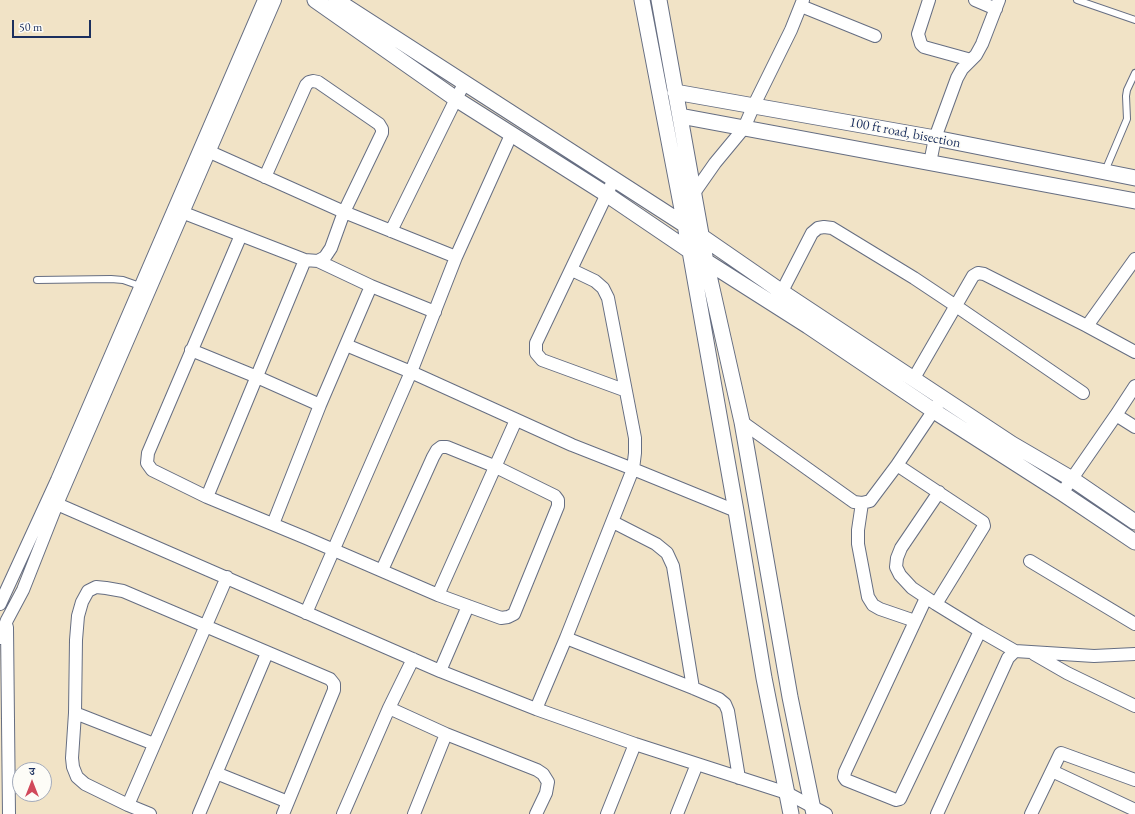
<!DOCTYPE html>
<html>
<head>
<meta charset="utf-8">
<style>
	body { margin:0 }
	#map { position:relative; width:1135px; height:814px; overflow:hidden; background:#f1e3c6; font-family:"EB Garamond","Noto Serif Devanagari",serif }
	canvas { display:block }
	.north { position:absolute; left:12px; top:762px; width:40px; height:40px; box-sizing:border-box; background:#fdfcf7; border:1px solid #a3aaba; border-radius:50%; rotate:0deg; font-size:11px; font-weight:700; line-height:16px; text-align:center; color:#1b2f5e }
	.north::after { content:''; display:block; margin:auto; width:14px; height:18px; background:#d1495b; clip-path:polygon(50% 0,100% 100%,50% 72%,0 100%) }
	.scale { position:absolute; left:12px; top:20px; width:79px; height:18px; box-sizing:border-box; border:2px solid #1b2f5e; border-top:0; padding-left:5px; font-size:12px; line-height:14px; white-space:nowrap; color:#1b2f5e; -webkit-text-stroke:3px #fdfcf7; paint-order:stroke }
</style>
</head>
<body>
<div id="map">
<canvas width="1135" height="814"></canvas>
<div class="north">उ</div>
<div class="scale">50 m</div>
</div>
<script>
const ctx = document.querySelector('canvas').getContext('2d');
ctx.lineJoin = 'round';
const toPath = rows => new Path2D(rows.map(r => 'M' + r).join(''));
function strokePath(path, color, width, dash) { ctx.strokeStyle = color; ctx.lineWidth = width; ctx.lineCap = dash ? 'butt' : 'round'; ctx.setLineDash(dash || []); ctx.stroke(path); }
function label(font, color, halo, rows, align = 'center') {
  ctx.font = font + ' "EB Garamond",serif'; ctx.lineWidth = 3; ctx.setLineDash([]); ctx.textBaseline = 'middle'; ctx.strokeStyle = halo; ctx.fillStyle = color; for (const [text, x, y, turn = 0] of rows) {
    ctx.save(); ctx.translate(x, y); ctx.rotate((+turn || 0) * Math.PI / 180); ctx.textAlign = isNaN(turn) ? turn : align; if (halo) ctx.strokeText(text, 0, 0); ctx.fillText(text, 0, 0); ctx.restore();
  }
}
const service = toPath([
	[1077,0,1135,20],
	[1105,171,1127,119,1126,96,1127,90,1135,73],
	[37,280,111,279,123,280,140,286]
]);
const minor = toPath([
	[929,0,918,34,921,44,924,47,971,60],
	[975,0,996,9],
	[801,6,875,36],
	[210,152,344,212,456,257],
	[930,163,935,138,957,78,962,69,976,55,982,44,999,0],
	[614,179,536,343,536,353,542,360,624,390],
	[689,195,694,193,715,163,744,128,754,105,791,30,803,0],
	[184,213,305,260],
	[391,231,456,99,464,84],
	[241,235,148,453,147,463,152,470,207,497,306,538,438,595],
	[318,261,371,286,435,312],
	[778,299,812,233,818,228,824,227,832,228,914,278,956,306,1083,393],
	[1087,326,1135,259],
	[346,345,411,372,572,445,633,469,635,453,635,438,608,298,603,288,595,281,572,270],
	[191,350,257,377,320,405],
	[914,378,973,276,978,273,984,274,1087,326,1135,352],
	[1116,415,1135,427],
	[742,422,854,502,862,503,870,501,897,465,938,404],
	[897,465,983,522,984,526,936,604],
	[939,492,901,548,897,558,896,567,900,575,912,588,936,604,980,631,1015,651],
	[1062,493,1116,415,1135,386],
	[207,497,305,260,318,261,325,257,331,248,344,212,382,133,382,129,379,124,318,82,313,81,309,82,306,85,265,177],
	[862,503,858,530,858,544,868,597,873,605,880,609,915,621],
	[57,504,440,671,536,709,635,744,787,793,826,814],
	[613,522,656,544,667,553,673,566,693,688],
	[273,524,320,405,371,286],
	[1030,561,1135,624],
	[382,570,433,457,437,450,441,447,447,447,494,466,555,496,558,500,558,506,514,614,508,617,501,618,468,606],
	[926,598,845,772,844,777,846,780,896,800,900,799,980,631],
	[0,604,57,480,264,0],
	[306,613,411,372,456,257,511,135],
	[7,627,9,814],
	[0,638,7,620,23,590,57,504,275,0],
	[566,638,693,688,719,699,725,704,728,711,739,778],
	[1034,654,1067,673,1135,706],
	[440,671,468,606,438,595,516,420],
	[389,708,446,734,537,770,543,774,548,782,546,793,536,814],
	[536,709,566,638,633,469,736,511],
	[75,713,154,744],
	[1052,771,1135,810],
	[216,773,288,802],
	[128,805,227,577],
	[150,814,128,805,85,784,77,777,73,767,72,758,75,713,76,640,78,616,82,602,88,591,96,587,106,588,123,591,330,679,334,684,334,690,283,814],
	[199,814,267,653],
	[343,814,389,708,413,659],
	[414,814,446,734],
	[607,814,635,744],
	[677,814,697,764],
	[937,814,1008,658,1015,651,1094,656,1135,654],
	[1031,814,1060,754,1061,753,1135,780]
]);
const tertiary = toPath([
	[315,0,456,99,606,194,690,251,808,326,934,411,1062,493,1135,542],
	[336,0,685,225,782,292,1012,444,1072,479,1135,522],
	[642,0,690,251,736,511,764,678,791,814],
	[659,0,706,262,742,422,790,697,814,814],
	[675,92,935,138,1135,178],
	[680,116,1135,201]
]);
strokePath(service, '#666e82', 8);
strokePath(minor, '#666e82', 14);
strokePath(tertiary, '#666e82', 17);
strokePath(service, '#fff', 6);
strokePath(minor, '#fff', 12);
strokePath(tertiary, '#fff', 15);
label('14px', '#1b2f5e', '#fdfcf7', [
	["100 ft road, bisection",905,133,11]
]);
</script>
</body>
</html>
